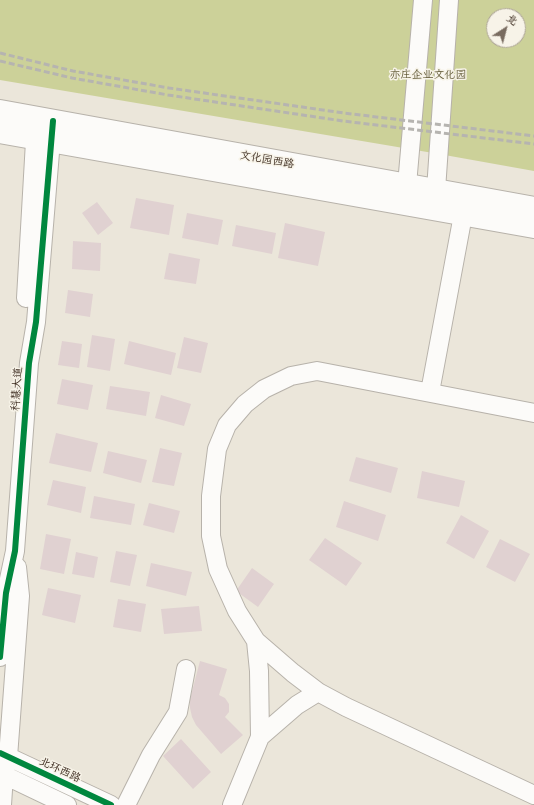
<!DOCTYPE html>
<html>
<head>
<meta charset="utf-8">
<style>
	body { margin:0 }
	#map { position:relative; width:534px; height:805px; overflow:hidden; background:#ebe6da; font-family:"Playpen Sans","LXGW WenKai TC",sans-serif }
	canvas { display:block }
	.north { position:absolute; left:486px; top:8px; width:40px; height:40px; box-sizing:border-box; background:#f7f3e8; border:1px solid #aca397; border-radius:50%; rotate:36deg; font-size:11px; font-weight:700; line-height:16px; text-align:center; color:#3b2a1e }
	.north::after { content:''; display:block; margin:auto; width:14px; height:18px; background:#796c60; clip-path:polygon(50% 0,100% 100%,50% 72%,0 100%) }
</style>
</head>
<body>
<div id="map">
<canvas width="534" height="805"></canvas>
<div class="north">北</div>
</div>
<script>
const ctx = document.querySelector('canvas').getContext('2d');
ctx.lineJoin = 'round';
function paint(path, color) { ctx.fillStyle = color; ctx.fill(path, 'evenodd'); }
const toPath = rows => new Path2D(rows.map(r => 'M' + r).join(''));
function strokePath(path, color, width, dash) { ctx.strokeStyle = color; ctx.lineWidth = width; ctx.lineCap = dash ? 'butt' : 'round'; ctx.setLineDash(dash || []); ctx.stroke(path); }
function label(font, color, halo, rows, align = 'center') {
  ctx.font = font + ' "Playpen Sans","LXGW WenKai TC",sans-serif'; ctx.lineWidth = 3; ctx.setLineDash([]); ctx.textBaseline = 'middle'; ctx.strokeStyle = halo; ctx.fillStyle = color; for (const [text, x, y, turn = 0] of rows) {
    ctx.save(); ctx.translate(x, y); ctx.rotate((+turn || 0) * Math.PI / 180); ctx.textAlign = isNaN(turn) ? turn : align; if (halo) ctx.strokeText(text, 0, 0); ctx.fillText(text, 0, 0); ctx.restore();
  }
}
paint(toPath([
	[0,0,534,0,534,171,439,154,0,80],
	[494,16,518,16,518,40,494,40]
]), '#ccd199');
paint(toPath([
	[136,198,174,205,169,235,130,228],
	[97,202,113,223,98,235,82,213],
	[187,213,223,220,218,245,182,238],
	[285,223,325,232,318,266,278,258],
	[236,225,276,233,272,254,232,246],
	[73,241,101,243,100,271,72,269],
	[169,253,200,259,196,284,164,279],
	[68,290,93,294,90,317,65,313],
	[92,335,115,339,110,371,87,367],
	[184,337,208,343,201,373,177,368],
	[62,341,82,344,79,368,58,365],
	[129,341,176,353,171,375,124,364],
	[62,379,93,385,88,410,57,404],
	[110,386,150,392,146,416,106,409],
	[161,395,191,404,184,426,155,418],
	[56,433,98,443,91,472,49,463],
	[160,448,182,453,174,486,152,482],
	[108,451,147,460,141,483,103,473],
	[356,457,398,468,391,493,349,481],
	[422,471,465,481,459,507,417,498],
	[53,480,86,487,81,513,47,505],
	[94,496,135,504,131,525,90,518],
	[344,501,386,515,378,541,336,527],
	[149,503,180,511,174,533,143,525],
	[461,515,489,531,474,559,446,543],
	[46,534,71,539,64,574,40,569],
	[325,538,362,563,346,586,309,560],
	[500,539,530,554,515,582,486,567],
	[116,551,137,555,130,586,110,582],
	[76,552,98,557,94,578,72,574],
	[151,563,192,572,186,596,146,586],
	[252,568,274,584,258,607,236,591],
	[48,588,81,595,75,623,42,615],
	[118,599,146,604,141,632,113,627],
	[199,606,202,631,164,634,161,609],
	[200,661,227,669,219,695,225,698,229,704,229,712,225,717,243,735,221,754,196,725,192,717,190,708,190,699],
	[181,739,211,772,193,789,163,756]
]), '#e0d1d1');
const minor = toPath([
	[407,185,423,0],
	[436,190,449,0],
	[26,298,36,124],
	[430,392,463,215],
	[534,413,317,371,291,376,264,389,245,404,227,425,217,449,211,496,211,536,218,569,237,611,256,641,293,673,318,692,346,707,534,795],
	[256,641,259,671,260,737,297,705,318,692],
	[0,657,6,593,15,551,29,363,36,322,52,128],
	[0,753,111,805],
	[0,773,67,805],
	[2,805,4,775,8,757,20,596,17,567],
	[126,805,151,755,178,712,186,669],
	[232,805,260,737]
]);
const major = toPath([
	[0,111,534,208],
	[0,132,534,227]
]);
strokePath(minor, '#b7b2aa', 20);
strokePath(major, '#b7b2aa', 24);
strokePath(minor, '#fcfbf9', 18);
strokePath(major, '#fcfbf9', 22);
strokePath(toPath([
	[0,53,73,71,169,88,344,113,534,136],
	[0,61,72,78,168,95,343,121,534,144]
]), '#b6b4b0', 3, [6, 3]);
strokePath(toPath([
	[0,657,6,593,15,551,29,363,36,322,53,121],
	[0,753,111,805]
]), '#00873e', 6);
label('11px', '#5f5733', '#f7f3e8', [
	["亦庄企业文化园",428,75]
]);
label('11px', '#3b2a1e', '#f7f3e8', [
	["文化园西路",267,160,10],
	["科慧大道",17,389,-86],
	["北环西路",60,770,25]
]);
</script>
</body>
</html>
